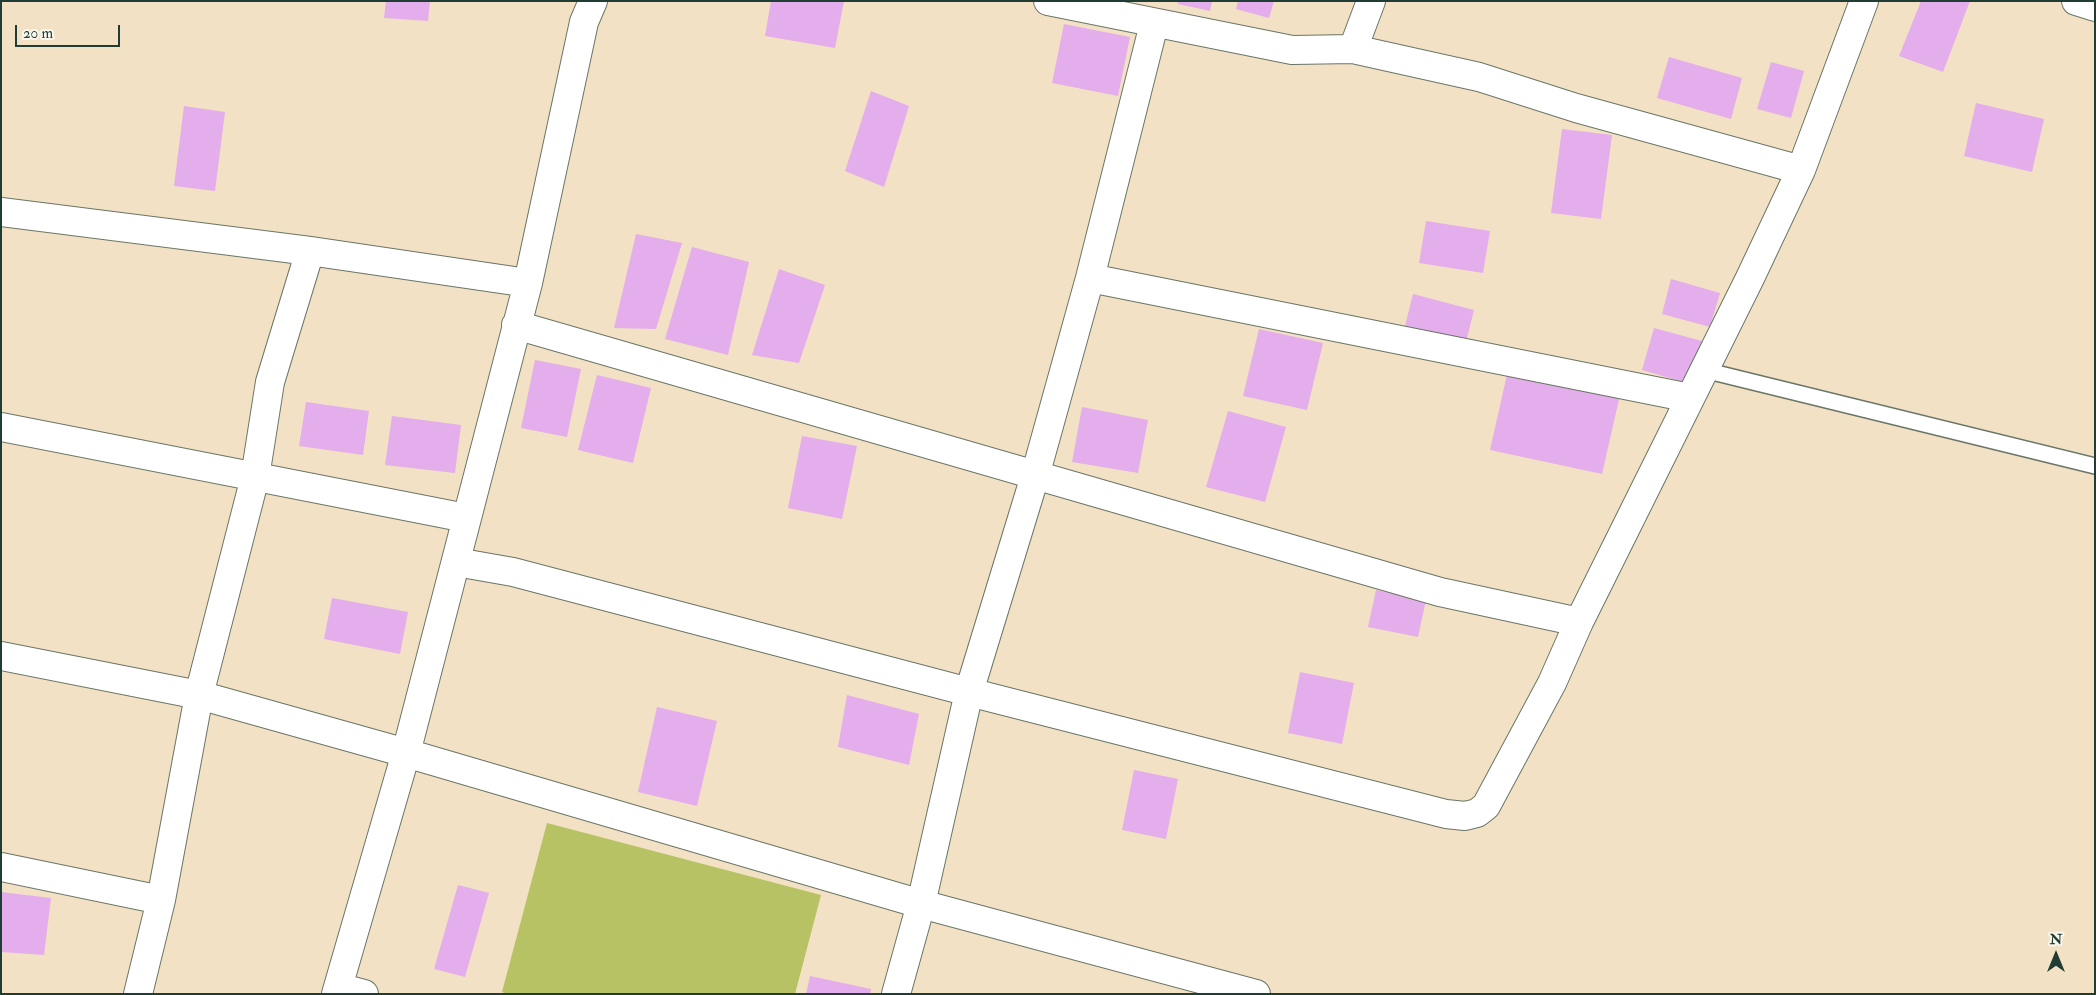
<!DOCTYPE html>
<html>
<head>
<meta charset="utf-8">
<style>
	body { margin:0 }
	#map { position:relative; width:2096px; height:995px; overflow:hidden; background:#f2e1c4; font-family:"IM FELL Double Pica",serif }
	canvas { display:block }
	.frame { position:absolute; inset:0; border:2px solid #1f3d34; pointer-events:none }
	.north { position:absolute; left:2031px; top:930px; width:50px; height:50px; -webkit-text-stroke:4px #fbf7ec; paint-order:stroke; rotate:0deg; font-size:14px; font-weight:700; line-height:20px; text-align:center; color:#1f3d34 }
	.north::after { content:''; display:block; margin:auto; width:18px; height:22px; background:#1f3d34; clip-path:polygon(50% 0,100% 100%,50% 72%,0 100%) }
	.scale { position:absolute; left:15px; top:25px; width:105px; height:22px; box-sizing:border-box; border:2px solid #1f3d34; border-top:0; padding-left:6px; font-size:15px; line-height:18px; white-space:nowrap; color:#1f3d34; -webkit-text-stroke:4px #fbf7ec; paint-order:stroke }
</style>
</head>
<body>
<div id="map">
<canvas width="2096" height="995"></canvas>
<div class="frame"></div>
<div class="north">N</div>
<div class="scale">20 m</div>
</div>
<script>
const ctx = document.querySelector('canvas').getContext('2d');
ctx.lineJoin = 'round';
function paint(path, color) { ctx.fillStyle = color; ctx.fill(path, 'evenodd'); }
const toPath = rows => new Path2D(rows.map(r => 'M' + r).join(''));
function strokePath(path, color, width, dash) { ctx.strokeStyle = color; ctx.lineWidth = width; ctx.lineCap = dash ? 'butt' : 'round'; ctx.setLineDash(dash || []); ctx.stroke(path); }
paint(toPath([
	[547,823,821,895,795,994,508,994,502,992]
]), '#b6c264');
paint(toPath([
	[386,1,430,1,428,21,384,18],
	[771,1,844,1,835,48,765,36],
	[1178,1,1212,1,1210,11,1178,4],
	[1238,1,1274,1,1269,18,1236,9],
	[1921,1,1970,1,1943,72,1899,56],
	[1064,24,1130,37,1118,96,1052,83],
	[1669,57,1742,78,1731,119,1657,98],
	[1771,62,1804,71,1791,118,1757,109],
	[871,91,909,106,884,187,845,171],
	[1976,103,2044,119,2032,172,1964,156],
	[184,106,225,112,215,191,174,186],
	[1562,129,1612,135,1601,219,1551,213],
	[1426,221,1490,231,1483,273,1419,263],
	[636,234,682,243,656,329,614,328],
	[692,247,749,262,728,355,665,339],
	[779,269,825,285,799,363,752,355],
	[1671,279,1720,293,1710,327,1662,314],
	[1413,294,1474,310,1466,342,1405,326],
	[1654,328,1702,341,1690,384,1642,370],
	[1259,329,1323,343,1307,410,1243,396],
	[535,360,581,369,567,437,521,428],
	[1508,370,1620,395,1602,474,1490,450],
	[597,375,651,388,633,463,578,450],
	[306,402,369,411,363,455,299,446],
	[1082,407,1148,420,1138,473,1072,462],
	[1228,411,1286,427,1265,502,1206,487],
	[392,416,461,425,455,473,385,465],
	[802,436,857,446,842,519,788,508],
	[1376,590,1426,600,1418,637,1368,627],
	[332,598,408,612,400,654,324,639],
	[1300,672,1354,683,1342,744,1288,733],
	[847,695,919,714,909,765,838,747],
	[657,707,717,721,697,806,638,792],
	[1134,770,1178,779,1166,839,1122,830],
	[458,885,489,893,465,977,434,969],
	[1,892,51,898,44,955,1,952],
	[810,976,871,989,870,994,806,994]
]), '#e4adeb');
const service = toPath([
	[1704,370,2095,466]
]);
const minor = toPath([
	[1048,1,1292,50,1353,49,1371,1],
	[1353,49,1479,77,1576,108,1801,170],
	[1,212,310,251,528,283],
	[1090,278,1690,398],
	[516,325,1440,592,1579,622],
	[1,427,466,518],
	[456,562,513,572,969,692,1446,814,1465,816,1477,813,1486,806,1552,683,1579,622,1750,278,1801,170,1864,1],
	[1,656,199,695,406,753,528,283,584,22,593,1],
	[1,867,161,900,138,994],
	[161,900,199,695,255,477,270,382,310,251],
	[338,987,364,994],
	[336,994,406,753,921,904,1256,994],
	[896,994,921,904,969,692,1035,476,1090,278,1154,24]
]);
const tertiary = toPath([
	[2076,1,2095,7]
]);
strokePath(service, '#697666', 18);
strokePath(minor, '#697666', 30);
strokePath(tertiary, '#697666', 30);
strokePath(service, '#fff', 15);
strokePath(minor, '#fff', 28);
strokePath(tertiary, '#fff', 28);
</script>
</body>
</html>
